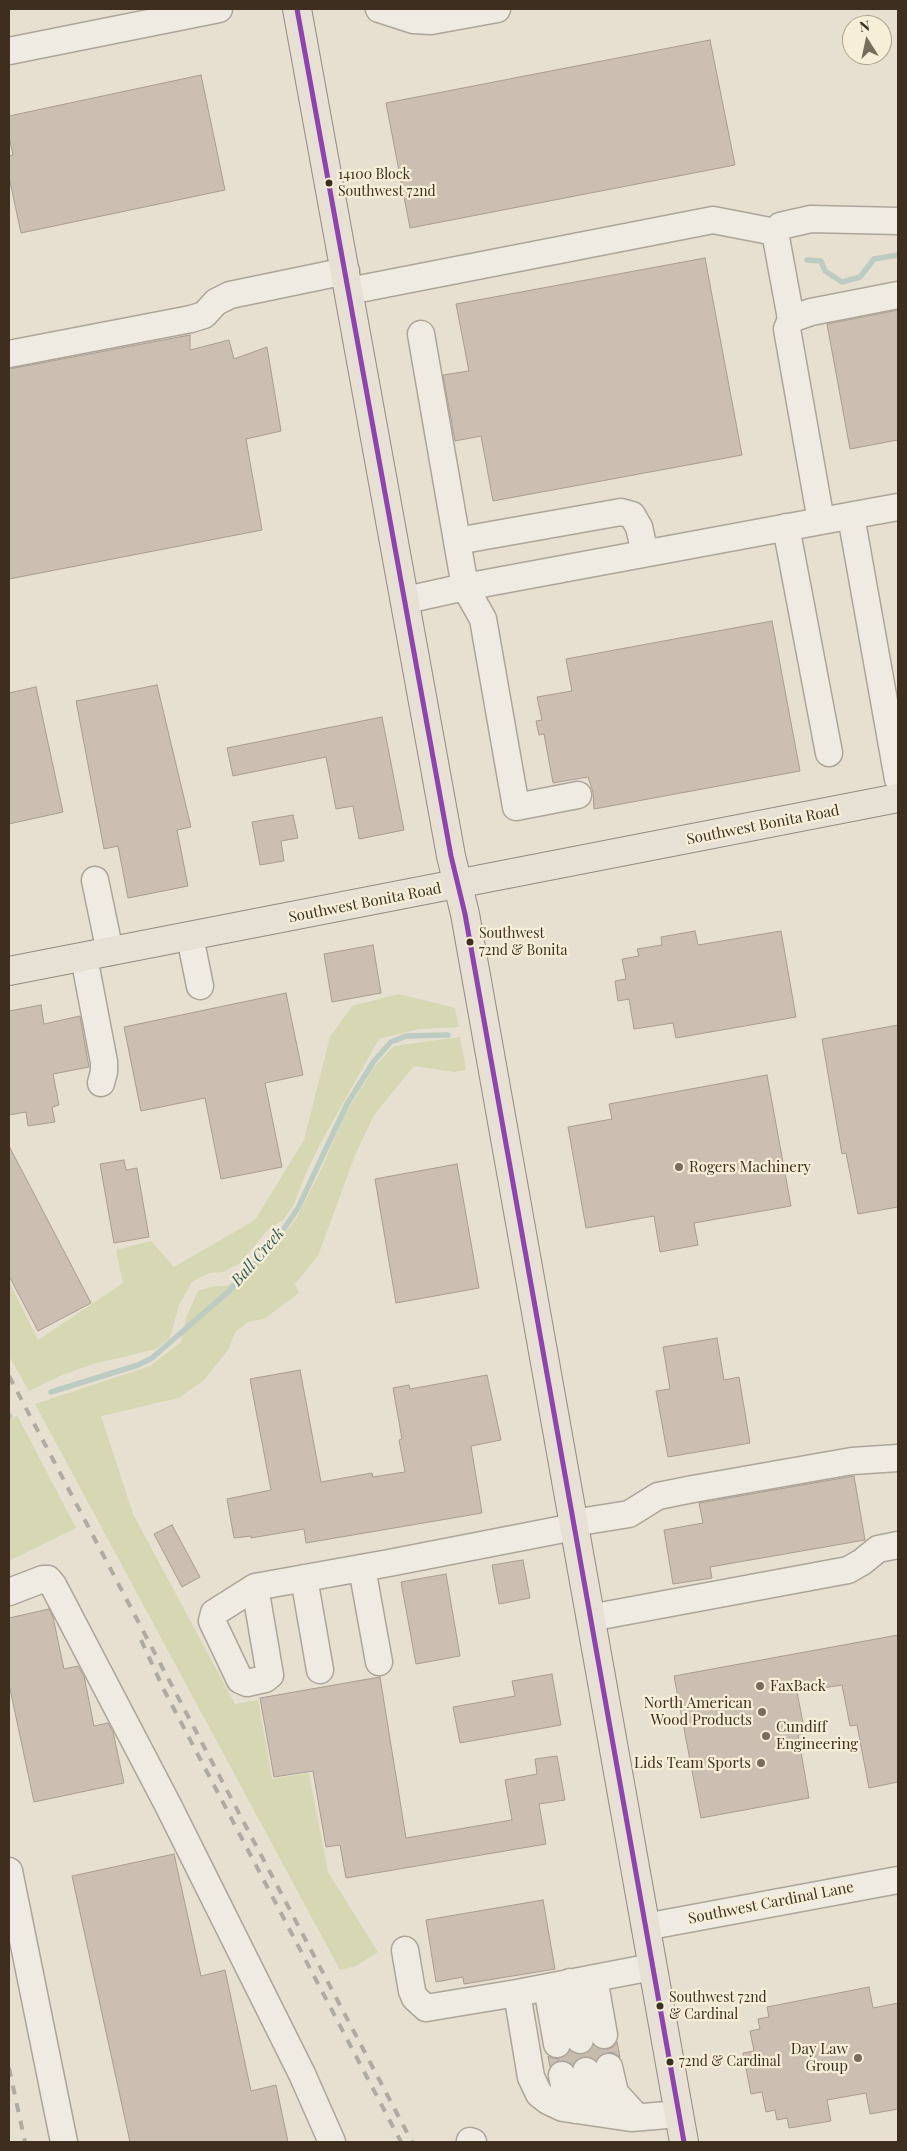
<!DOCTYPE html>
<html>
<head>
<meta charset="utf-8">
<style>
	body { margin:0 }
	#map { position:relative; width:907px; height:2151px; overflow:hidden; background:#e7e0d1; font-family:"Playfair Display",serif }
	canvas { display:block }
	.frame { position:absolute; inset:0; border:10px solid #3d2e20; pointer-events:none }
	.north { position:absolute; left:842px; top:15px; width:50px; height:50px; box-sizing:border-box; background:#f7eed8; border:1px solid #ada18e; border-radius:50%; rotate:350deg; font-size:14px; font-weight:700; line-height:20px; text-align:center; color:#3d2e20 }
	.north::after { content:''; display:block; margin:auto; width:18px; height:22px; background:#786c5e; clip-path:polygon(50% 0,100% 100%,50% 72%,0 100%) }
</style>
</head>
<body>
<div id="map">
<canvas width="907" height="2151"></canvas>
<div class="frame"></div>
<div class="north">N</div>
</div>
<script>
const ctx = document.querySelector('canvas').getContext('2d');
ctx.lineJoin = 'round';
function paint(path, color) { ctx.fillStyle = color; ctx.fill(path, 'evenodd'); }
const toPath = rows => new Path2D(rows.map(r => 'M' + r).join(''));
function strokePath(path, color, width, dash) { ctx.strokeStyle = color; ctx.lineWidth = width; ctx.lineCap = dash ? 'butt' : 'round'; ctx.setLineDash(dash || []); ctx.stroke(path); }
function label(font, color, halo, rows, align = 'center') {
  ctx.font = font + ' "Playfair Display",serif'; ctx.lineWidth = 4.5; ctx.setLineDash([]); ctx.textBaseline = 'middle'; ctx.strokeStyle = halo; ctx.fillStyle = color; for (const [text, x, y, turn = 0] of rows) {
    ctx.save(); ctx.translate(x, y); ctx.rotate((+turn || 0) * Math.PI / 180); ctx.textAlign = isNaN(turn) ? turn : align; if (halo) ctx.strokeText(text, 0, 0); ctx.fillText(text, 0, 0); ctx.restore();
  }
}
paint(toPath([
	[398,994,455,1008,459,1027,419,1029,379,1039,320,1144,306,1173,294,1204,284,1219,267,1231,239,1264,223,1272,209,1273,192,1282,179,1305,170,1338,156,1349,93,1364,62,1375,29,1391,9,1356,9,1281,38,1340,123,1283,116,1250,151,1241,174,1267,255,1220,304,1140,330,1037,352,1006],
	[460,1037,466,1070,455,1072,414,1066,374,1115,355,1155,318,1256,295,1284,299,1293,264,1319,248,1322,235,1332,229,1349,204,1380,179,1398,101,1416,133,1514,235,1704,258,1700,272,1779,309,1773,328,1872,378,1952,356,1966,340,1970,35,1404,150,1366,181,1342,186,1318,198,1291,213,1286,227,1286,263,1260,296,1219,322,1168,345,1114,374,1067,394,1046],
	[17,1415,76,1528,9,1561,9,1421]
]), '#d6d7b3');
strokePath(toPath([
	[807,260,821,261,825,271,842,282,860,277,874,259,898,255],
	[51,1392,138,1365,152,1358,229,1291,272,1246,298,1208,347,1104,374,1061,391,1042,406,1036,448,1035],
	[9,1417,10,1416]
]), '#bcccc2', 5.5);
const building = toPath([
	[710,40,735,165,410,228,386,103,710,40],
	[201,75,225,190,21,233,9,177,9,156,13,155,9,137,9,116,201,75],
	[705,258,742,455,493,501,481,436,455,441,443,375,469,371,456,304,705,258],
	[898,310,898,440,850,449,827,324,898,310],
	[190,335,190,350,229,340,234,359,267,347,281,431,246,439,262,530,9,579,9,369,190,335],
	[772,621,800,771,594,809,593,792,588,777,553,783,544,734,539,735,536,721,542,720,537,697,572,691,566,659,772,621],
	[157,685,191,827,177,830,188,886,128,898,118,846,104,849,76,701,157,685],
	[36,687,63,812,9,824,9,693,36,687],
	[382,717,404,830,359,839,353,806,336,809,326,757,233,776,227,748,382,717],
	[293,815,298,838,281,841,284,861,260,865,252,822,293,815],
	[695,931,698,945,781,931,796,1017,676,1038,673,1023,634,1029,629,999,618,1001,615,981,626,979,622,959,639,956,637,949,662,945,661,937,695,931],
	[373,945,381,993,332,1002,324,954,373,945],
	[286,993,303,1075,265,1083,282,1167,221,1179,205,1098,141,1111,124,1027,286,993],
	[41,1005,44,1024,80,1016,89,1067,53,1074,59,1105,52,1107,55,1122,28,1126,26,1112,9,1115,9,1011,41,1005],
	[898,1025,898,1207,858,1214,846,1153,842,1154,822,1039,898,1025],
	[767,1075,791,1206,694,1223,698,1245,660,1252,654,1216,586,1228,568,1127,612,1119,609,1104,767,1075],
	[9,1146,91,1303,38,1331,9,1276,9,1146],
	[124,1160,126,1170,137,1168,149,1237,114,1243,100,1164,124,1160],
	[457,1164,479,1288,396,1303,375,1179,457,1164],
	[717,1338,724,1380,739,1377,750,1443,668,1457,656,1391,670,1389,663,1347,717,1338],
	[300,1370,321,1482,372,1473,373,1477,405,1472,399,1440,402,1439,393,1388,409,1385,410,1389,487,1375,501,1440,471,1446,482,1513,306,1543,304,1529,251,1538,251,1536,234,1538,227,1499,271,1490,250,1379,300,1370],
	[854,1476,865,1540,710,1567,712,1578,673,1584,664,1530,703,1523,699,1503,854,1476],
	[172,1525,200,1577,182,1587,154,1534,172,1525],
	[523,1560,530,1598,499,1604,492,1565,523,1560],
	[446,1574,460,1656,416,1664,401,1582,446,1574],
	[49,1609,53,1617,64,1669,78,1666,84,1676,94,1726,108,1723,113,1732,124,1783,34,1802,9,1684,9,1618,49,1609],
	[898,1635,898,1782,869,1788,857,1725,850,1726,842,1685,797,1692,805,1733,798,1735,809,1798,701,1818,674,1676,898,1635],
	[552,1674,561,1725,460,1743,453,1707,515,1696,512,1681,552,1674],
	[380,1677,406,1838,512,1820,505,1780,537,1774,535,1759,557,1756,565,1800,539,1804,546,1844,346,1878,340,1845,326,1847,313,1771,274,1777,260,1698,380,1677],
	[174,1854,201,1976,225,1970,251,2091,276,2085,288,2142,130,2142,72,1876,174,1854],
	[543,1900,555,1969,464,1984,463,1977,436,1982,426,1920,543,1900],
	[869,1987,873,2008,898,2003,898,2109,870,2114,866,2093,827,2100,831,2121,789,2128,787,2118,777,2120,775,2110,766,2112,762,2092,751,2094,743,2053,754,2051,750,2031,760,2029,758,2019,769,2017,767,2007,869,1987],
	[617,2042,620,2057,614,2053,606,2052,599,2056,596,2060,590,2057,583,2056,576,2060,573,2065,567,2061,559,2060,550,2067,548,2056,552,2058,560,2059,566,2056,570,2051,575,2054,583,2055,589,2052,594,2046,599,2049,606,2050,613,2047,617,2042]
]);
paint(building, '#cbbfb2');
strokePath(building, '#a89c90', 1);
strokePath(toPath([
	[592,2038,597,2069],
	[569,2042,575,2073]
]), '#c5bcae', 26, [26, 13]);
const minor = toPath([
	[379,9,413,20,431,21,497,9],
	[9,51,219,9],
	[775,232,780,226,811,219,898,221],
	[349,291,713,220,775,232,791,319],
	[898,295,811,312,791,319,787,329,821,521,898,507],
	[421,334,465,587,483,619,516,807,578,795],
	[9,354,191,319,204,315,216,302,230,295,346,271],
	[851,516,898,779],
	[786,527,829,753],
	[457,541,621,512,632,515,639,527,645,553],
	[406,600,465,587,821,521],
	[95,880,110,952],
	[190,937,200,986],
	[84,957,104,1062,104,1072,101,1083],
	[573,1523,629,1514,658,1496,693,1489,852,1461,898,1458],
	[362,1568,379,1662],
	[304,1578,320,1670],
	[255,1587,270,1675,265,1679,247,1683,240,1680,212,1621,214,1613,255,1587,389,1563,574,1527],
	[9,1592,43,1579,48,1579,53,1585,169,1807,302,2074,332,2142],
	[590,1618,848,1570,862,1562,878,1549,898,1545],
	[9,1871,64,2142],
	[645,1927,898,1880],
	[405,1950,412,1991,415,1998,426,2008,517,1993],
	[652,1967,517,1993,531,2077,539,2094,548,2101,563,2108,631,2118,679,2114],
	[594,1978,604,2035],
	[570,1982,580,2040],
	[547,1987,557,2044],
	[609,2067,615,2093,637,2117],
	[586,2071,591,2094,615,2115],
	[562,2075,567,2099,576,2110],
	[470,2141,473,2142]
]);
const major = toPath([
	[297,9,451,856,465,914,684,2142],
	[9,971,898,798]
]);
strokePath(minor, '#ada599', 29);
strokePath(major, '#928b80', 30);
strokePath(minor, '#efebe3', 26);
strokePath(major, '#e6e1d4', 28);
strokePath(toPath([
	[9,1376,412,2142],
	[141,1640,164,1690,401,2142],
	[9,2068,25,2142]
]), '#afaaa2', 4, [9, 9]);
strokePath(toPath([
	[297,9,451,856,465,914,684,2142]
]), '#8e44ad', 5);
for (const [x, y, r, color] of [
	[329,183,4.5,"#3d2e20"],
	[470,942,4.5,"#3d2e20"],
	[679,1167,5,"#786c5e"],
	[760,1686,5,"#786c5e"],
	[762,1712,5,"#786c5e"],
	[766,1736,5,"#786c5e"],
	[761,1763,5,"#786c5e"],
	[660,2006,4.5,"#3d2e20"],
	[858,2058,5,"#786c5e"],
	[670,2062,4.5,"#3d2e20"]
]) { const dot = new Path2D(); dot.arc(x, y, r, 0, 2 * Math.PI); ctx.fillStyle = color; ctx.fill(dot); strokePath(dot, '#f7eed8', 2); }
label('14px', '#3d2e20', '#f7eed8', [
	["14100 Block",338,175],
	["Southwest 72nd",338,192],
	["Southwest",479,934],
	["72nd & Bonita",479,951],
	["Southwest 72nd",669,1998],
	["& Cardinal",669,2015],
	["72nd & Cardinal",679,2062]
], 'left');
label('15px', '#3d2e20', '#f7eed8', [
	["Southwest Bonita Road",763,825,-11],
	["Southwest Bonita Road",365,903,-11],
	["Southwest Cardinal Lane",771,1903,-11]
]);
label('15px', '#3d2e20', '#f7eed8', [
	["Rogers Machinery",689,1167],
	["FaxBack",770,1686],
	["North American",752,1703,"right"],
	["Wood Products",752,1720,"right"],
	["Cundiff",776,1727],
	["Engineering",776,1744],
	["Lids Team Sports",751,1763,"right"],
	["Day Law",848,2049,"right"],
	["Group",848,2066,"right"]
], 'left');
label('italic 16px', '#2f5d5a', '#f7eed8', [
	["Ball Creek",258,1257,-49]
]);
</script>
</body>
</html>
